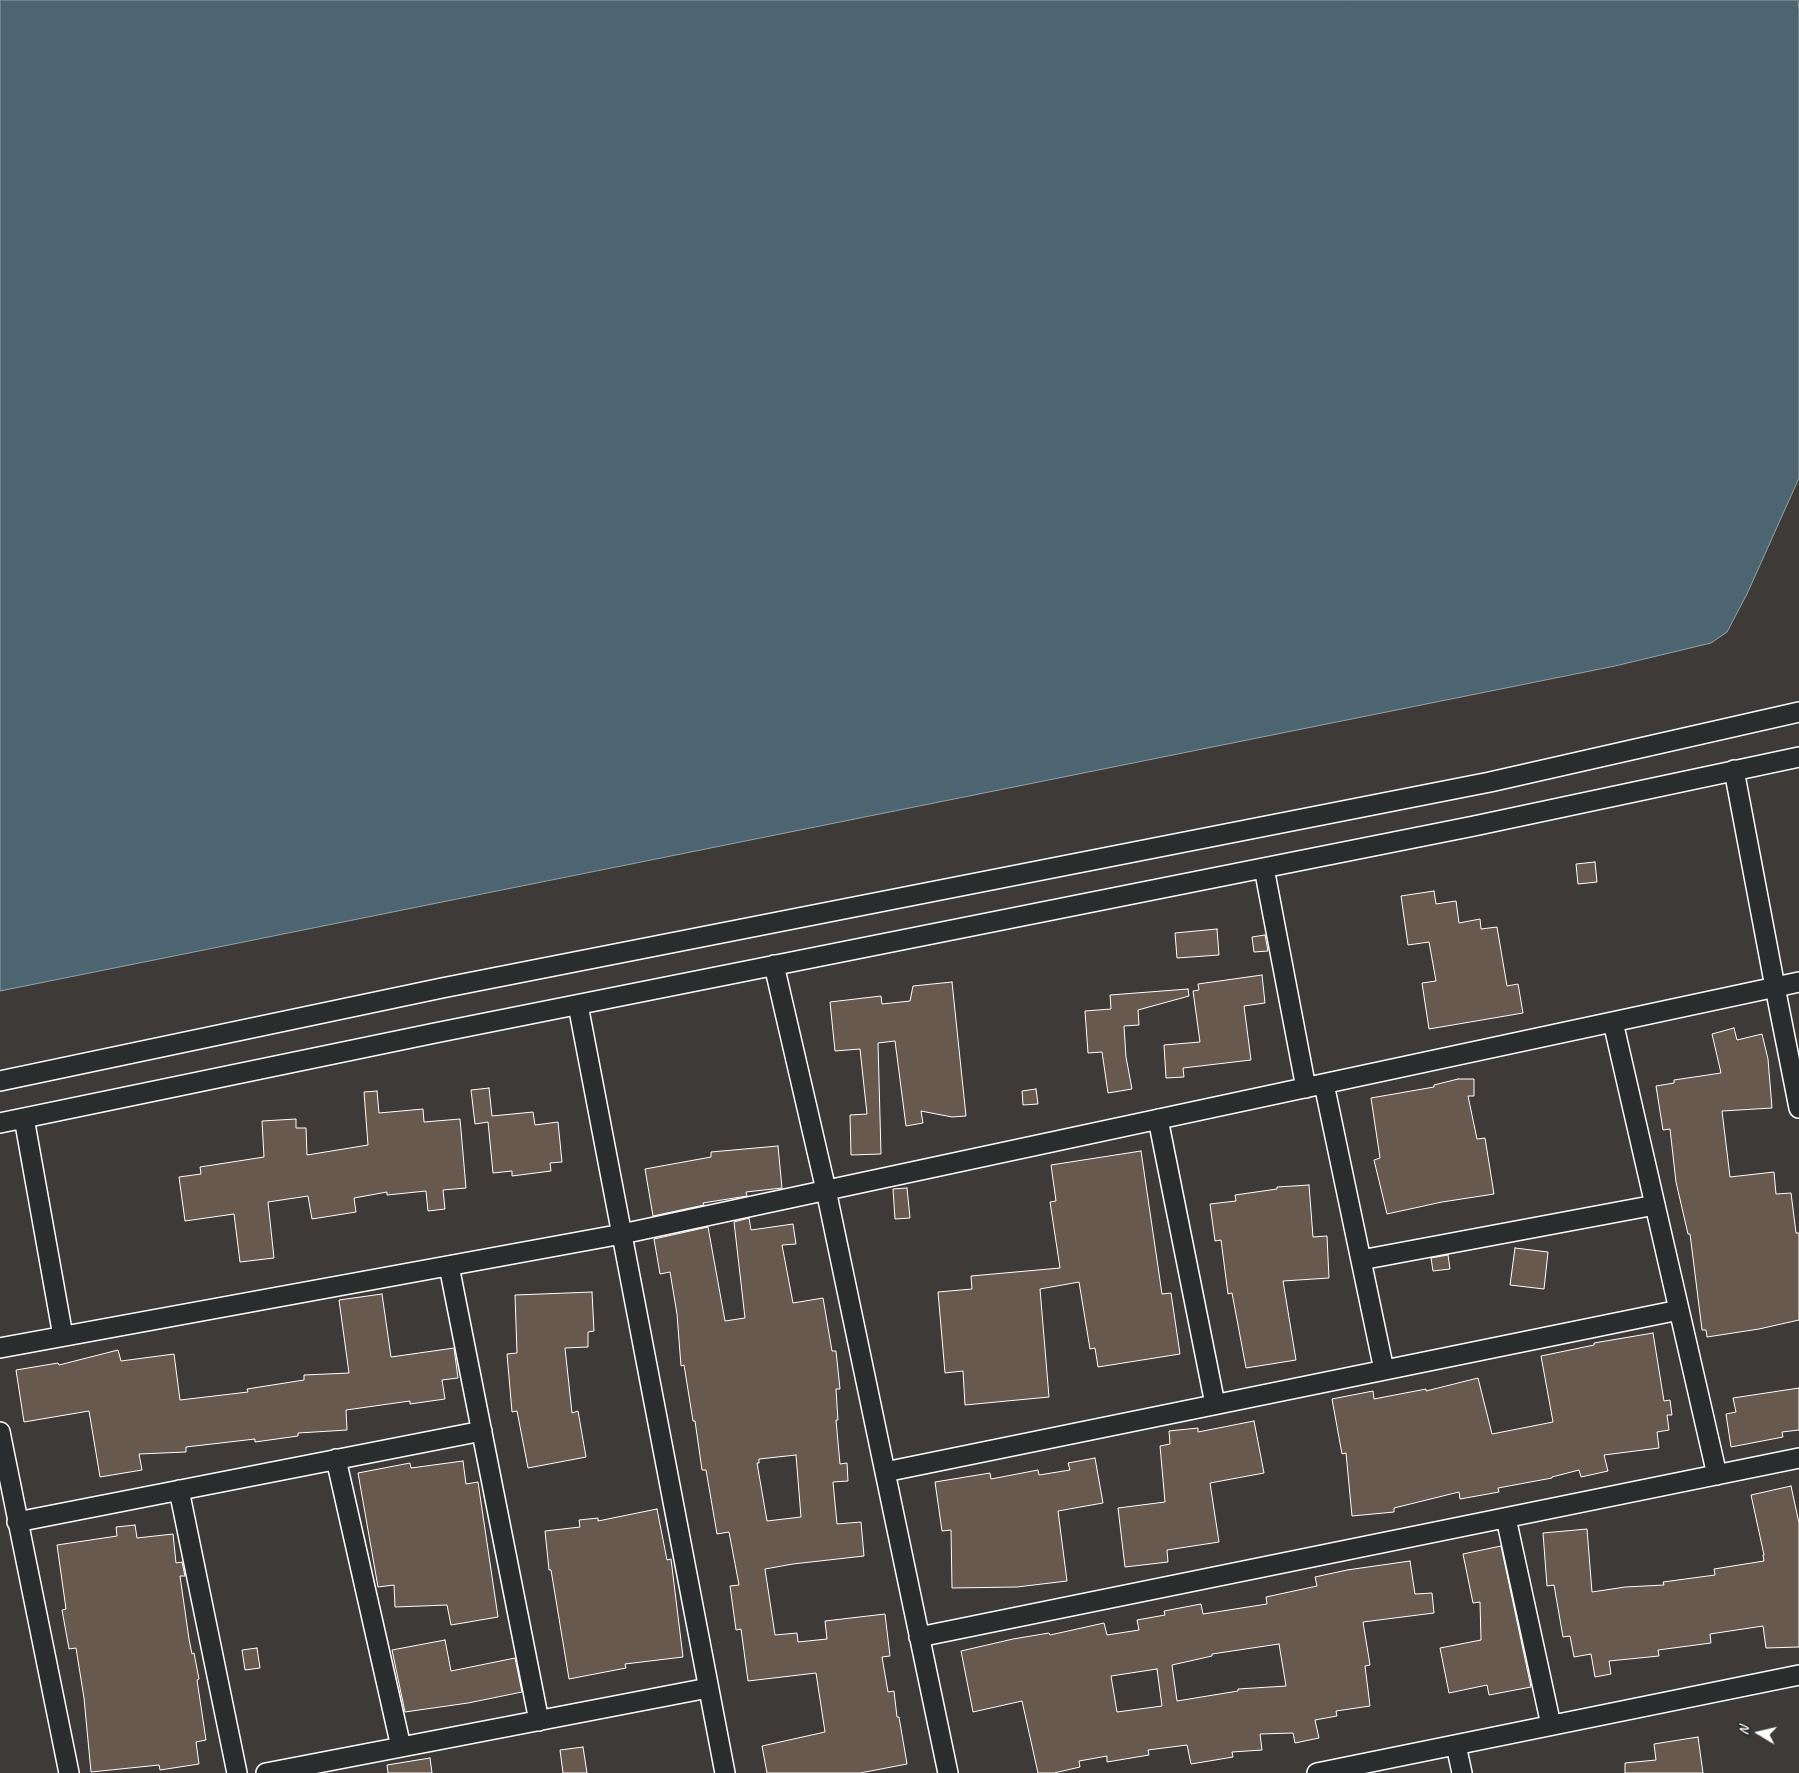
<!DOCTYPE html>
<html>
<head>
<meta charset="utf-8">
<style>
	body { margin:0 }
	#map { position:relative; width:1799px; height:1773px; overflow:hidden; background:#3d3a38; font-family:Caveat,sans-serif }
	canvas { display:block }
	.north { position:absolute; left:1734px; top:1708px; width:50px; height:50px; -webkit-text-stroke:4px #2a2d2e; paint-order:stroke; rotate:279deg; font-size:14px; font-weight:700; line-height:20px; text-align:center; color:#fff }
	.north::after { content:''; display:block; margin:auto; width:18px; height:22px; background:#fff; clip-path:polygon(50% 0,100% 100%,50% 72%,0 100%) }
</style>
</head>
<body>
<div id="map">
<canvas width="1799" height="1773"></canvas>
<div class="north">N</div>
</div>
<script>
const ctx = document.querySelector('canvas').getContext('2d');
ctx.lineJoin = 'round';
function paint(path, color) { ctx.fillStyle = color; ctx.fill(path, 'evenodd'); }
const toPath = rows => new Path2D(rows.map(r => 'M' + r).join(''));
function strokePath(path, color, width, dash) { ctx.strokeStyle = color; ctx.lineWidth = width; ctx.lineCap = dash ? 'butt' : 'round'; ctx.setLineDash(dash || []); ctx.stroke(path); }
const water = toPath([
	[0,0,1798,0,1799,10,1799,478,1747,594,1727,632,1711,643,1615,666,0,991,0,0]
]);
paint(water, '#4d6471');
strokePath(water, '#94a2aa', 1);
const building = toPath([
	[1595,862,1597,882,1578,884,1576,864,1595,862],
	[1434,891,1436,904,1456,901,1459,923,1480,919,1481,929,1497,927,1507,986,1518,984,1523,1013,1429,1029,1422,983,1436,981,1429,942,1408,945,1401,896,1434,891],
	[1217,929,1219,955,1177,958,1175,933,1217,929],
	[1265,935,1268,951,1254,952,1252,937,1265,935],
	[1262,975,1265,1003,1244,1006,1251,1060,1183,1068,1184,1077,1166,1078,1164,1045,1200,1042,1193,991,1199,990,1198,984,1262,975],
	[952,982,966,1116,952,1117,921,1111,923,1123,906,1126,895,1041,878,1043,881,1154,851,1155,850,1115,867,1114,860,1049,835,1051,830,1002,881,996,882,1004,910,1001,913,986,952,982],
	[1188,989,1189,996,1138,1010,1139,1025,1124,1026,1126,1057,1132,1089,1108,1093,1102,1052,1088,1053,1085,1011,1111,1009,1110,995,1188,989],
	[1734,1028,1737,1040,1762,1034,1768,1059,1772,1108,1722,1111,1730,1177,1774,1172,1776,1194,1791,1193,1796,1233,1799,1233,1799,1320,1759,1329,1707,1337,1706,1330,1702,1330,1690,1234,1688,1234,1676,1182,1670,1129,1663,1130,1656,1086,1674,1083,1674,1080,1721,1073,1712,1034,1734,1028],
	[1458,1079,1474,1079,1474,1096,1468,1096,1477,1139,1485,1138,1494,1194,1442,1202,1387,1214,1374,1160,1380,1158,1371,1098,1434,1087,1434,1085,1458,1079],
	[489,1088,492,1116,533,1112,535,1125,558,1122,562,1162,550,1163,551,1171,512,1176,512,1171,493,1173,488,1122,475,1124,471,1090,489,1088],
	[1036,1089,1038,1104,1023,1105,1022,1091,1036,1089],
	[377,1091,379,1113,423,1109,424,1122,460,1119,466,1188,443,1190,445,1209,428,1211,426,1191,387,1195,387,1192,354,1198,356,1212,312,1219,308,1196,268,1202,274,1258,240,1262,234,1214,185,1221,179,1177,201,1174,200,1167,264,1157,262,1121,296,1119,296,1128,306,1128,307,1155,368,1145,364,1092,377,1091],
	[778,1146,782,1188,746,1192,747,1196,703,1203,704,1205,653,1216,645,1169,711,1157,711,1152,778,1146],
	[1141,1151,1162,1294,1171,1293,1180,1354,1098,1367,1095,1348,1090,1349,1079,1282,1040,1289,1049,1397,965,1405,963,1371,945,1373,938,1292,972,1289,971,1276,1060,1268,1050,1202,1056,1201,1051,1165,1141,1151],
	[1309,1185,1313,1237,1327,1236,1329,1278,1283,1281,1296,1360,1246,1368,1232,1293,1228,1294,1221,1240,1215,1241,1210,1204,1236,1201,1235,1195,1277,1189,1277,1187,1309,1185],
	[907,1188,910,1218,895,1219,893,1189,907,1188],
	[749,1218,751,1230,793,1224,796,1244,782,1245,793,1303,823,1298,832,1351,836,1351,840,1389,836,1389,838,1420,836,1420,840,1464,847,1463,848,1481,833,1482,837,1524,861,1522,864,1556,793,1564,765,1569,775,1635,797,1633,798,1642,827,1639,825,1621,885,1614,890,1656,882,1657,888,1692,894,1691,897,1717,899,1717,907,1764,860,1773,767,1773,762,1746,825,1732,816,1673,748,1681,741,1629,736,1630,730,1586,739,1585,729,1532,717,1534,706,1470,702,1470,695,1421,693,1421,684,1365,681,1366,677,1314,670,1272,660,1274,654,1239,708,1227,725,1321,745,1318,734,1222,749,1218],
	[796,1455,801,1517,767,1521,757,1463,759,1463,759,1459,796,1455],
	[1515,1248,1548,1252,1544,1289,1510,1285,1515,1248],
	[1448,1255,1450,1269,1433,1271,1431,1258,1448,1255],
	[592,1292,594,1331,588,1332,588,1347,565,1348,572,1413,578,1411,586,1457,528,1468,517,1411,512,1412,507,1354,517,1353,515,1295,592,1292],
	[382,1294,391,1357,454,1348,458,1378,442,1380,445,1399,410,1404,410,1401,346,1410,347,1430,298,1433,298,1436,255,1442,255,1439,186,1447,186,1452,139,1454,142,1470,100,1477,89,1411,24,1422,16,1370,58,1363,59,1365,118,1350,121,1361,174,1354,180,1400,248,1392,247,1389,304,1380,304,1375,349,1373,339,1300,382,1294],
	[1653,1333,1664,1401,1670,1400,1672,1415,1667,1415,1669,1430,1657,1432,1659,1448,1604,1455,1608,1471,1581,1477,1579,1470,1552,1477,1552,1478,1498,1488,1499,1492,1460,1499,1459,1492,1394,1508,1394,1512,1352,1516,1346,1453,1342,1454,1332,1399,1373,1391,1374,1399,1426,1389,1426,1391,1478,1378,1492,1434,1553,1422,1541,1356,1594,1345,1594,1343,1653,1333],
	[1799,1388,1799,1430,1782,1432,1783,1437,1731,1447,1726,1414,1736,1412,1733,1398,1799,1388],
	[1254,1421,1264,1473,1210,1483,1219,1542,1167,1550,1168,1562,1125,1567,1118,1508,1165,1502,1160,1446,1170,1444,1169,1431,1198,1428,1198,1432,1254,1421],
	[1095,1458,1103,1503,1058,1511,1067,1581,1017,1587,952,1588,951,1530,942,1531,935,1482,990,1473,991,1479,1038,1470,1039,1475,1070,1470,1068,1463,1095,1458],
	[463,1461,466,1484,478,1482,498,1617,451,1625,447,1605,395,1607,394,1585,378,1587,358,1473,410,1463,411,1468,463,1461],
	[1791,1486,1799,1523,1799,1647,1766,1648,1763,1626,1710,1634,1711,1643,1658,1650,1659,1656,1609,1661,1611,1674,1595,1677,1591,1654,1574,1657,1570,1636,1563,1637,1554,1585,1547,1586,1543,1533,1587,1529,1592,1592,1625,1587,1664,1585,1663,1582,1715,1575,1714,1569,1764,1561,1763,1555,1764,1555,1751,1495,1791,1486],
	[657,1509,667,1560,671,1559,683,1657,625,1664,626,1668,569,1679,551,1570,549,1570,545,1531,580,1527,579,1520,598,1518,598,1521,657,1509],
	[135,1525,137,1538,173,1534,176,1563,182,1562,185,1576,180,1576,189,1639,192,1654,194,1653,199,1679,197,1680,206,1740,196,1742,199,1764,160,1770,159,1765,91,1772,84,1698,76,1648,69,1649,62,1610,66,1609,57,1545,117,1536,116,1527,135,1525],
	[1501,1546,1531,1687,1489,1695,1487,1685,1449,1693,1440,1648,1481,1640,1480,1602,1473,1603,1463,1554,1501,1546],
	[1410,1561,1415,1594,1432,1593,1434,1613,1363,1622,1370,1665,1365,1666,1370,1706,1336,1711,1337,1716,1315,1720,1319,1738,1295,1743,1293,1733,1260,1734,1262,1750,1232,1752,1233,1757,1191,1764,1187,1745,1148,1750,1149,1755,1107,1762,1107,1756,1079,1761,1080,1767,1054,1773,1038,1773,1022,1701,973,1712,961,1651,1013,1639,1049,1633,1050,1635,1104,1623,1107,1635,1139,1630,1137,1620,1165,1615,1164,1611,1201,1604,1203,1614,1267,1604,1266,1597,1317,1586,1315,1577,1347,1570,1410,1561],
	[1279,1644,1286,1686,1238,1689,1238,1691,1177,1701,1172,1665,1212,1656,1212,1654,1279,1644],
	[1157,1669,1162,1706,1117,1712,1111,1676,1157,1669],
	[445,1640,451,1671,515,1658,522,1692,468,1703,405,1712,392,1650,445,1640],
	[257,1648,260,1668,245,1670,242,1650,257,1648],
	[1698,1737,1703,1773,1625,1773,1625,1763,1656,1760,1654,1744,1698,1737],
	[583,1747,587,1773,563,1773,560,1750,583,1747],
	[430,1758,432,1773,388,1773,387,1765,430,1758]
]);
paint(building, '#68594f');
strokePath(building, '#fff', 1);
const minor = toPath([
	[1734,770,1775,987,1799,1108],
	[1264,868,1306,1088],
	[774,965,826,1190,948,1773],
	[578,1005,725,1773],
	[1613,1022,1717,1475],
	[0,1081,442,988,1490,782,1799,712],
	[1324,1084,1384,1370],
	[24,1118,63,1336],
	[1158,1119,1215,1404],
	[0,1123,435,1033,1474,826,1799,757],
	[1361,1260,1655,1205],
	[449,1266,539,1721],
	[0,1348,622,1234,1799,982],
	[0,1432,69,1773],
	[336,1459,401,1747],
	[885,1472,1679,1310],
	[179,1490,237,1773],
	[1506,1518,1551,1725],
	[17,1522,482,1431],
	[919,1637,1799,1458],
	[1456,1745,1462,1773],
	[266,1773,708,1688],
	[1317,1773,1799,1675]
]);
strokePath(minor, '#fff', 22);
strokePath(minor, '#2a2d2e', 19);
</script>
</body>
</html>
